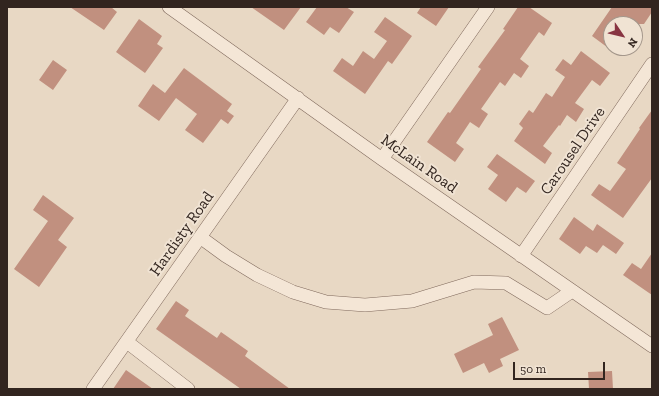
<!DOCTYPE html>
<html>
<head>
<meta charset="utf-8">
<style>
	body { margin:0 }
	#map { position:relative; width:659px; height:396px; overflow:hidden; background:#e8d8c4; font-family:"Zilla Slab",serif }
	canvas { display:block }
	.frame { position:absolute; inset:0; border:8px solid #32251f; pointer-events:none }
	.north { position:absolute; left:603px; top:16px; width:40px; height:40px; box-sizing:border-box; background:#f0e3d3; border:1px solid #a4978b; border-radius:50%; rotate:125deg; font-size:11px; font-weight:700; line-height:16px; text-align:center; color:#32251f }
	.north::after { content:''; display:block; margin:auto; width:14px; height:18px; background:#883542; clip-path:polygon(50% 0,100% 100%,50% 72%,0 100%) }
	.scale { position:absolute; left:513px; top:362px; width:92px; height:18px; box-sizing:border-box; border:2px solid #32251f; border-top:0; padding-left:5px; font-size:12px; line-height:14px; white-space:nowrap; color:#32251f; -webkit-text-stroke:3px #f0e3d3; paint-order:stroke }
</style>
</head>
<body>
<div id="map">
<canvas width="659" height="396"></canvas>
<div class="frame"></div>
<div class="north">N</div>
<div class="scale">50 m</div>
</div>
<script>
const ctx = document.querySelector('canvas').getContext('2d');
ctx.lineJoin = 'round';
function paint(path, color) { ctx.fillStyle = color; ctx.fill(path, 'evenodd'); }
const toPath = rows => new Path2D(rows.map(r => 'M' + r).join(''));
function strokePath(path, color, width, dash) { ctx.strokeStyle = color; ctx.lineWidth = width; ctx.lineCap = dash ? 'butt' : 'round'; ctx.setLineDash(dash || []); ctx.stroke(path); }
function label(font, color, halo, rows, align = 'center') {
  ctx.font = font + ' "Zilla Slab",serif'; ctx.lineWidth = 4; ctx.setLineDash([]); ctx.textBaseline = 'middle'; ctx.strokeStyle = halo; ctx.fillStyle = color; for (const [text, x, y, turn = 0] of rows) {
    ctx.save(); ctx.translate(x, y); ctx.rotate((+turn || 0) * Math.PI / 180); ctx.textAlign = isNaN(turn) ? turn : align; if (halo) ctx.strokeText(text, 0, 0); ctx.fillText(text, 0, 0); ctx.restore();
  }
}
paint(toPath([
	[70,7,111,7,117,12,104,30],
	[251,7,301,7,284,30],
	[317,7,346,7,354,12,339,33,330,27,324,35,306,22],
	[421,7,449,7,436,26,417,13],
	[518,7,529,7,552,23,544,36,539,32,520,59,529,66,521,78,514,73,505,86,500,82,481,109,488,114,479,128,470,122,456,143,464,149,455,162,427,142,448,112,450,113,481,69,478,67,505,30,503,29],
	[612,7,652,7,652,12,644,24,611,24,611,50,592,36],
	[385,17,412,36,392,64,388,61,365,94,333,71,342,58,353,66,363,51,374,59,387,41,374,32],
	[139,19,162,36,157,44,163,48,145,73,116,52],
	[581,51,610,73,600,86,592,80,575,103,584,109,576,122,567,115,560,126,559,125,543,146,552,153,545,164,514,141,523,128,519,124,529,110,533,113,546,93,552,97,565,77,555,70,563,59,571,65],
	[53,60,67,70,53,90,39,80],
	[184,68,232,104,227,111,234,116,228,124,221,119,203,143,185,130,197,114,176,98,159,121,138,106,153,84,165,93],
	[652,110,652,178,623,218,591,195,599,184,610,191,626,169,617,163,640,129,639,128],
	[497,154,535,181,526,193,517,187,506,202,488,189,498,175,487,167],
	[43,195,74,218,58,240,67,247,39,287,14,269,48,221,33,210],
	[574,217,593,231,597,224,624,243,616,254,603,245,597,253,586,246,580,254,559,239],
	[652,253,652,295,623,275,632,263,641,269],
	[176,301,189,310,185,316,217,338,221,332,248,351,245,356,290,389,241,389,156,329],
	[502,317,519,350,500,359,503,366,489,373,484,363,463,373,454,354,493,335,488,324],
	[126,370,153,389,113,389],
	[612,371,613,389,589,389,588,372]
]), '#c1907f');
const minor = toPath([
	[169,7,382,159,652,346],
	[382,159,488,7],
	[200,237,226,256,257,275,293,292,326,302,365,305,412,301,474,282,506,283,547,308,572,291],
	[521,256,652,64],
	[127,342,188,389],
	[93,389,298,98]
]);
strokePath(minor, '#806a5d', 14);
strokePath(minor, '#f4e6d6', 13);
label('16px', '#32251f', '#f0e3d3', [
	["Carousel Drive",573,151,-56],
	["McLain Road",419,164,35],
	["Hardisty Road",182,234,-55]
]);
</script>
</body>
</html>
